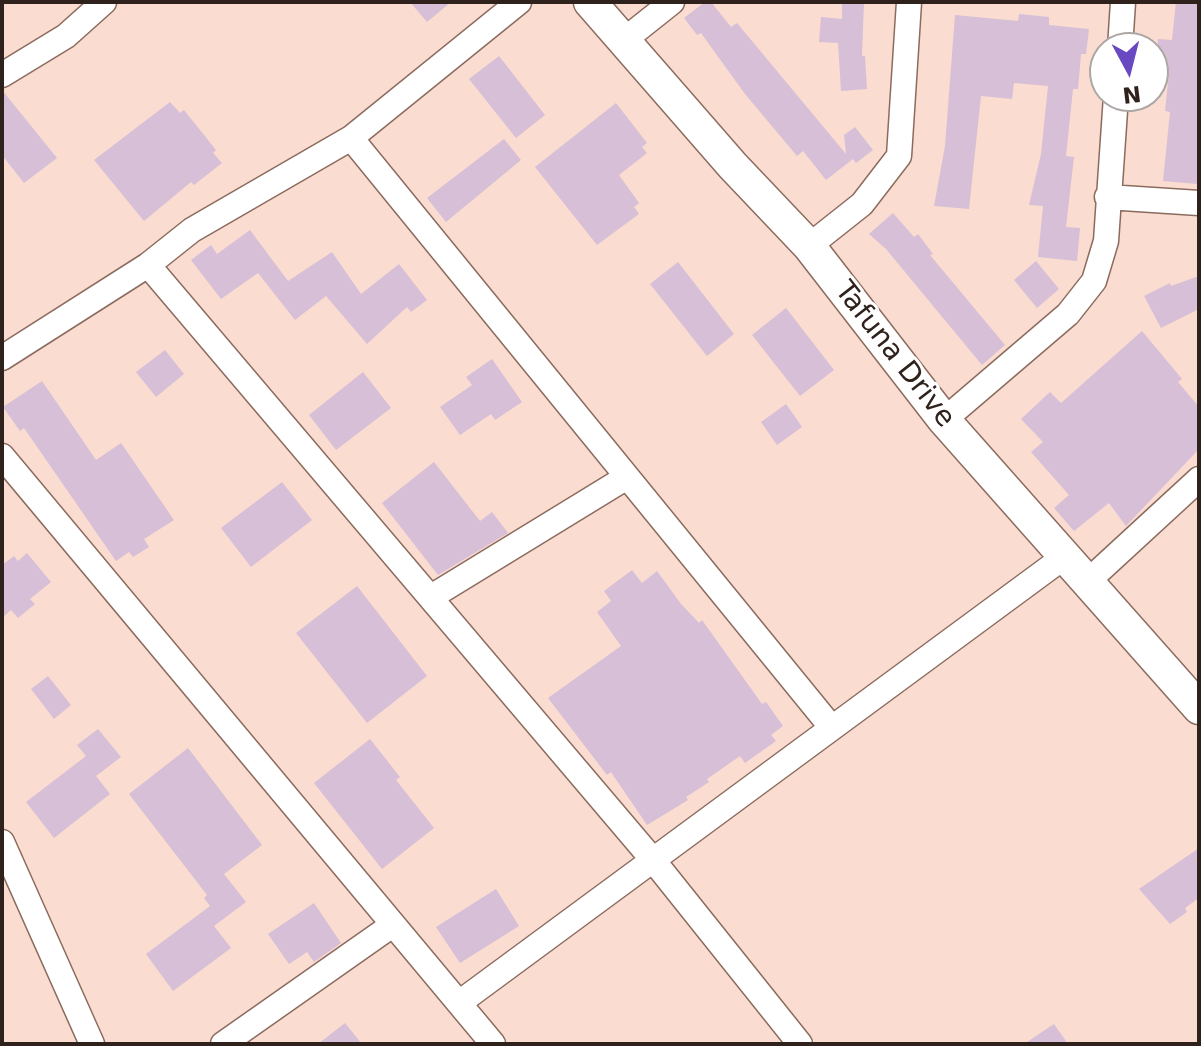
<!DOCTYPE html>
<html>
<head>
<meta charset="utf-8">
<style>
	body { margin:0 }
	#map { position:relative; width:1201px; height:1046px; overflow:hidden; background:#fadcd0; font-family:"DejaVu Sans",sans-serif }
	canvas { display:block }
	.frame { position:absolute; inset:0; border:4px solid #2f211c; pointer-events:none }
	.north { position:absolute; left:1089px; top:32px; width:80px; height:80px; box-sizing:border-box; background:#fff; border:2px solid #aca6a4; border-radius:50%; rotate:173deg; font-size:22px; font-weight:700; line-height:32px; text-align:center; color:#2f211c }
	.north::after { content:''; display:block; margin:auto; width:28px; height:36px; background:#6849c2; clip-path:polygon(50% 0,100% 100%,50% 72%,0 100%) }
</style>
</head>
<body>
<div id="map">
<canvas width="1201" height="1046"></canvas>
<div class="frame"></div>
<div class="north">N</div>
</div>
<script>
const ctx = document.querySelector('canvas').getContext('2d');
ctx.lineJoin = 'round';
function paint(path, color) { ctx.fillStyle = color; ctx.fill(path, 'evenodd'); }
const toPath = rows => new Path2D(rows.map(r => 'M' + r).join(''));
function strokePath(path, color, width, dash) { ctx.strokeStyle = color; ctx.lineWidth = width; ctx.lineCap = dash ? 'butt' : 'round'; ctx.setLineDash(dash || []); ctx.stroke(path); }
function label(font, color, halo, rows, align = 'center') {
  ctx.font = font + ' "DejaVu Sans",sans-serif'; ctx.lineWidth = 6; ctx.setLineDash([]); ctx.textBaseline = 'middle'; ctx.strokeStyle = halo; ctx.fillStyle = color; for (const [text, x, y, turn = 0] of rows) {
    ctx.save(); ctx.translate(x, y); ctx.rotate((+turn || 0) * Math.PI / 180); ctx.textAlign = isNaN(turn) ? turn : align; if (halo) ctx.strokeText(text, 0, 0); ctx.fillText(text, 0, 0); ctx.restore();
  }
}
paint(toPath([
	[410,2,451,2,427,22],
	[705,2,711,2,731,27,737,23,846,154,844,135,855,127,873,150,856,163,853,159,826,180,803,151,797,156,745,94,701,33,697,35,684,18],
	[842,2,864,2,862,56,865,56,867,89,841,91,838,43,819,42,821,17,842,19],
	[1176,2,1199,2,1197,184,1163,181,1170,112,1165,111,1169,73,1155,71,1158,39,1172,40],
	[1019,14,1049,17,1049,25,1089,29,1086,54,1081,54,1078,89,1073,89,1066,156,1074,157,1066,227,1080,228,1077,261,1038,257,1043,206,1029,205,1041,154,1048,86,1014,83,1012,99,981,96,969,209,934,206,945,146,955,15,1018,21],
	[499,56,545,115,516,138,469,79],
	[2,90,57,158,24,183,2,155],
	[170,102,180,113,184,110,216,150,213,153,222,163,194,185,191,182,144,221,94,160],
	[616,103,647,143,642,147,647,153,619,175,639,203,634,207,639,214,597,245,535,167],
	[504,139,521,160,446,222,427,198],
	[893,213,914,237,918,234,933,254,930,255,1005,345,982,365,886,249,869,234],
	[250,230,288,281,332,252,361,294,399,264,427,300,411,312,407,307,367,344,326,296,295,320,258,273,221,299,191,260,211,245,217,254],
	[1036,261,1059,289,1037,308,1014,280],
	[678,262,734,334,707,356,650,284],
	[1199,276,1199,309,1161,328,1144,296,1170,283,1171,286],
	[786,308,834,370,800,396,752,335],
	[1142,331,1182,379,1178,382,1199,407,1199,449,1126,526,1109,503,1074,531,1054,508,1069,495,1031,452,1043,442,1021,419,1050,392,1061,403],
	[165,350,184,374,156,397,136,372],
	[492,359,522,402,495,420,491,414,460,435,440,407,472,385,466,377],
	[363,372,391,408,336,450,309,415],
	[42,381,96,460,121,443,174,520,144,539,149,547,133,557,129,552,116,561,24,428,20,431,3,407],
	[786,404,802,427,777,445,761,422],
	[434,462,480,521,492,512,508,533,438,575,382,503],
	[282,482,312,520,251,567,221,528],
	[27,553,51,582,30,599,35,604,18,618,11,610,2,618,2,565,14,556,18,561],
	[632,570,642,583,657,571,681,604,699,623,702,620,762,704,766,702,783,726,771,735,776,741,745,763,740,756,707,779,709,782,686,797,688,800,647,825,611,772,607,775,548,698,621,646,597,612,611,601,604,591],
	[357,586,427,676,367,723,296,633],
	[48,676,71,705,54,719,31,689],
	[98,729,121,757,96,776,110,794,54,838,26,802,86,756,77,745],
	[370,739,400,777,396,780,434,828,382,869,314,783],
	[188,748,262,845,224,874,246,902,214,926,231,948,173,991,146,954,210,906,204,898,207,895,129,794],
	[1199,848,1199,898,1185,908,1187,912,1170,924,1139,889],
	[496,889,519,926,460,963,436,927],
	[314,903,341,943,314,962,307,952,289,964,268,934],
	[345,1023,362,1044,318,1044],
	[1054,1024,1068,1044,1024,1044]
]), '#d6bfd7');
const minor = toPath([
	[623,41,672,2],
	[1120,48,1123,2],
	[2,75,66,36,104,2],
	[351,138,832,728],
	[1107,197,1199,203],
	[809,246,862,204,899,156,909,2],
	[148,265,653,860,800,1044],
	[2,358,148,265,192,230,351,138,519,2],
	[944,420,1068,314,1094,281,1106,241,1116,96],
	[2,456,493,1044],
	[1086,583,1199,479],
	[431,597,627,477],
	[2,842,92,1044],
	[459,1003,1064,557],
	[223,1044,391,926]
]);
const secondary = toPath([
	[590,2,733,166,809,246,944,420,1199,708]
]);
strokePath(minor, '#8c6b5f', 27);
strokePath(secondary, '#8c6b5f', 35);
strokePath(minor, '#fff', 24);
strokePath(secondary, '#fff', 32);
label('28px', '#2f211c', '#fff', [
	["Tafuna Drive",894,355,52]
]);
</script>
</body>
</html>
